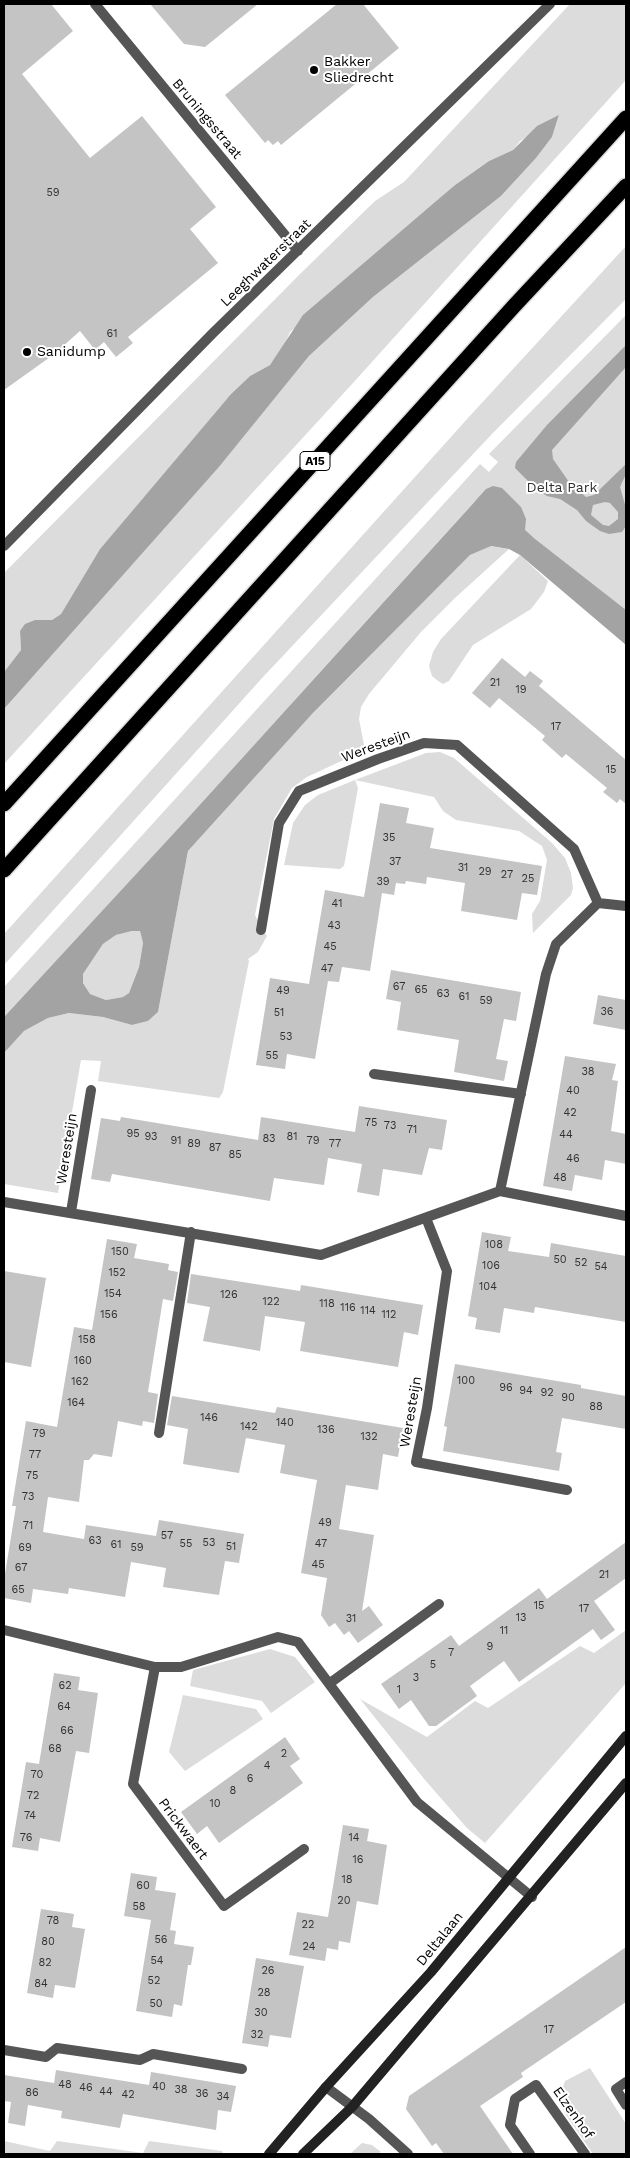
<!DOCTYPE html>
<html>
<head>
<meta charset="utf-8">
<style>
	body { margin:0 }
	#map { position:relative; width:630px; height:2158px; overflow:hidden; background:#fff; font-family:"Work Sans",sans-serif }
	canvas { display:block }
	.frame { position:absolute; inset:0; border:5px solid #000; pointer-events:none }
</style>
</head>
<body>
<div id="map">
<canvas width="630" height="2158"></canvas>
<div class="frame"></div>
</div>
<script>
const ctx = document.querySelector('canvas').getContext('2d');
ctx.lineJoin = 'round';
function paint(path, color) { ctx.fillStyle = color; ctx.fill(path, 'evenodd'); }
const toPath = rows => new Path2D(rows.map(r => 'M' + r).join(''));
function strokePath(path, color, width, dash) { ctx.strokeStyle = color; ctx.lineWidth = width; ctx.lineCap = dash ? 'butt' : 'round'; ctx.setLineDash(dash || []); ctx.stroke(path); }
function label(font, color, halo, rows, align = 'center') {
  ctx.font = font + ' "Work Sans",sans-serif'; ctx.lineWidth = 4; ctx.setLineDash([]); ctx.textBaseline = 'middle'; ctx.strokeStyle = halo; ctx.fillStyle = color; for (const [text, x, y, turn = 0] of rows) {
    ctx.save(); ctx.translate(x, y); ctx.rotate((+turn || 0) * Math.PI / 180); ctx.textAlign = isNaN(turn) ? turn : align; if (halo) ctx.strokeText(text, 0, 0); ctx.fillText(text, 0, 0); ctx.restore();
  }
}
paint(toPath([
	[570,4,626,4,626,80,353,383,4,764,4,709,219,467,309,356,373,297,501,196,536,158,552,137,559,116,520,141,513,150,489,161,455,185,290,332,282,350,270,365,250,376,231,394,100,549,61,614,52,620,35,620,20,631,21,650,4,672,4,573,300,274,375,201,404,182],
	[626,246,626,299,492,434,263,677,4,965,4,934,468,418],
	[626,315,626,625,475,501,186,820,4,1017,4,987,480,464,489,472,498,462,489,454],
	[490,546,509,549,455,598,421,632,369,694,361,707,359,719,365,750,307,777,292,788,274,819,255,915,267,936,258,952,248,959,249,961,223,1092,219,1098,98,1081,101,1061,81,1060,58,1193,4,1184,4,1053,24,1031,48,1018,69,1013,103,1017,132,1025,148,1021,158,1012,188,851,312,714,470,555],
	[520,555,548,581,544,592,531,609,473,645,449,681,443,684,438,681,432,676,429,666,433,652,441,639],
	[440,752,454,758,552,843,565,858,571,873,573,888,571,895,533,933,532,914,540,901,547,860,542,846,519,831,456,820,443,811,434,797,355,780,358,788,344,866,340,869,284,865,293,823,305,805,318,795,355,780,426,753],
	[132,931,140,931,143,943,139,967,129,993,123,997,106,1000,90,994,83,983,83,974,103,944,116,935],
	[626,1630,626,1683,485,1843,467,1828,425,1780,360,1699,427,1737,475,1701,488,1708,580,1646,594,1653],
	[270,1649,295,1657,315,1682,271,1713,262,1701,190,1686,193,1670],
	[183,1695,256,1709,263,1719,185,1771,169,1752],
	[590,2068,626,2124,626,2154,593,2154,564,2112,561,2093,565,2081],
	[4,2141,50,2151,57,2141,143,2153,149,2141,222,2151,223,2154,4,2154],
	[362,2143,372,2145,381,2152,376,2154,350,2154]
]), '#dcdcdc');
paint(toPath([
	[559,115,552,137,536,158,501,196,373,297,309,356,219,467,4,709,4,672,21,650,20,631,25,624,35,620,52,620,61,614,100,549,231,394,250,376,270,365,303,315,455,185,489,161,513,150,537,126],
	[626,345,626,367,552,450,553,459,569,482,586,497,594,495,626,464,626,474,620,487,626,508,626,526,622,532,609,534,600,531,586,521,577,510,560,499,547,496,536,489,515,468,516,462,547,425],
	[605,502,610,503,618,512,618,519,609,526,603,525,591,515,593,505],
	[493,486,502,488,521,507,526,519,525,530,535,539,626,610,626,645,520,555,509,549,491,546,470,555,312,714,188,851,158,1012,148,1021,132,1025,103,1017,69,1013,48,1018,24,1031,4,1053,4,1017,186,820,468,509,486,489],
	[132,931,140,931,143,943,139,967,129,993,123,997,106,1000,90,994,83,983,83,974,103,944,116,935]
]), '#a3a3a3');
paint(toPath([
	[4,4,51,4,73,31,22,74,90,158,142,116,216,207,190,229,218,263,128,337,133,343,116,357,104,342,95,350,80,331,53,355,4,390],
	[150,4,258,4,205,47,184,44],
	[337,4,363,4,399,48,281,145,278,141,273,145,268,140,265,143,225,95],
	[502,658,525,677,530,671,543,681,539,686,626,760,626,804,620,799,617,803,603,792,607,788,566,754,562,758,542,740,545,736,499,698,490,708,472,693],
	[380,803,409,808,406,823,434,828,430,848,542,866,537,895,522,893,517,920,461,911,465,883,427,877,426,884,406,881,405,884,396,883,394,895,382,893,370,971,342,967,339,982,328,981,315,1059,287,1054,285,1069,256,1065,270,978,309,984,325,890,364,897],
	[391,970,521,992,516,1021,504,1019,496,1059,508,1061,504,1081,454,1072,459,1040,397,1030,401,1002,386,999],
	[598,995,626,1000,626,1030,593,1024],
	[565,1056,616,1064,612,1080,618,1081,611,1131,626,1134,626,1164,605,1160,602,1180,575,1175,572,1191,543,1186],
	[359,1106,447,1120,442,1150,429,1148,422,1175,383,1169,379,1196,357,1192,362,1164,328,1158,324,1185,274,1178,270,1201,112,1174,110,1182,91,1179,101,1118,120,1121,121,1117,258,1140,261,1117,355,1132],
	[482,1232,511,1237,508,1251,549,1257,551,1243,626,1256,626,1322,535,1307,534,1313,504,1308,500,1333,475,1329,477,1318,468,1316],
	[107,1239,137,1244,134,1258,169,1264,168,1270,178,1272,173,1301,163,1299,148,1392,158,1394,154,1423,143,1421,142,1426,118,1421,112,1457,94,1454,89,1460,84,1460,79,1502,48,1497,43,1532,84,1539,86,1525,156,1536,159,1520,244,1534,239,1563,225,1561,219,1595,163,1587,166,1568,131,1562,125,1597,69,1588,68,1594,33,1589,31,1603,4,1598,4,1580,16,1506,12,1506,26,1421,57,1427,74,1327,92,1330],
	[4,1271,46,1278,31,1367,4,1362],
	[191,1274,300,1291,301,1285,423,1305,418,1335,404,1332,398,1367,300,1351,305,1322,265,1316,260,1351,203,1341,210,1307,187,1303],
	[455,1364,581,1385,581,1388,626,1396,626,1429,562,1418,556,1452,562,1453,559,1471,443,1451,447,1427,444,1426],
	[172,1396,275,1413,277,1407,403,1428,398,1457,383,1454,378,1490,346,1485,339,1529,374,1535,362,1611,369,1606,383,1625,358,1643,349,1631,344,1635,335,1623,329,1627,321,1615,327,1578,301,1573,317,1480,280,1473,285,1445,246,1438,239,1473,183,1464,188,1429,167,1425],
	[626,1542,626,1578,594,1601,615,1630,601,1640,593,1629,519,1682,504,1661,470,1686,477,1696,436,1726,429,1726,411,1700,399,1709,381,1684,451,1635,459,1646,539,1588,547,1599],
	[54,1673,80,1677,78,1690,98,1693,89,1753,76,1751,60,1842,40,1838,38,1851,12,1847,26,1762,39,1764],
	[285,1737,300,1759,290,1766,303,1783,219,1843,207,1826,197,1834,181,1812],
	[343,1825,369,1829,367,1841,387,1845,378,1905,357,1901,350,1943,339,1941,338,1950,327,1948,325,1961,289,1955,297,1912,328,1917],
	[131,1873,157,1877,155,1890,176,1893,170,1930,176,1931,174,1944,194,1947,191,1965,188,1965,182,2006,174,2004,172,2017,136,2011,151,1920,124,1916],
	[41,1909,74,1914,72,1927,85,1929,75,1988,55,1985,53,1998,27,1993],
	[626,1947,626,2002,521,2073,523,2077,480,2106,513,2154,444,2154,436,2143,432,2146,406,2109,409,2096],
	[256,1958,304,1966,291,2038,270,2035,268,2047,242,2043],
	[56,2070,149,2085,151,2072,236,2086,231,2112,218,2110,216,2130,123,2114,120,2128,61,2118,62,2111,28,2105,25,2126,8,2123,11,2102,4,2101,4,2075,54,2083]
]), '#c4c4c4');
const highway = toPath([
	[4,804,626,118],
	[4,870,514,306,626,186]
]);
strokePath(highway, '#dbdbdb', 18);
strokePath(toPath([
	[95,4,298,251],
	[4,546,213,333,550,4],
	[261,930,279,823,299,791,378,759,424,743,457,745,574,849,598,903],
	[374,1074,521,1094],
	[500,1191,626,1216],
	[4,1202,321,1255,500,1191,546,974,556,944,598,903,626,906],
	[71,1212,91,1090],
	[426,1218,447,1271,427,1408,416,1462,567,1490],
	[159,1433,191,1232],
	[4,1630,155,1667,181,1667,278,1637,298,1642,417,1802,532,1897],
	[155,1667,133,1784,224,1906,304,1849],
	[330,1683,439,1604],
	[4,2050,46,2057,57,2048,140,2060,153,2054,242,2069],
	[626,2082,616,2089,626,2105],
	[326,2087,369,2119,408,2154],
	[530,2154,510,2125,515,2099,536,2085,585,2154]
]), '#555', 10);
strokePath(toPath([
	[269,2154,326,2087,431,1972,626,1736],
	[303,2154,352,2107,626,1783]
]), '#222', 10);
strokePath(highway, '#000', 15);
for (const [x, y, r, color] of [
	[314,70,5,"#000"],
	[27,352,5,"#000"]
]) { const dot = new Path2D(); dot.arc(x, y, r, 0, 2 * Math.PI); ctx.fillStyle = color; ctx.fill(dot); strokePath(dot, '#fff', 2); }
label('11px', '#313131', null, [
	["59",53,193],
	["61",112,334],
	["21",495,683],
	["19",521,690],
	["17",556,727],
	["15",611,770],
	["35",389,838],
	["37",395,862],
	["31",463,868],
	["29",485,872],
	["27",507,875],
	["25",528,879],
	["39",383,882],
	["41",337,904],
	["43",334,926],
	["45",330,947],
	["47",327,969],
	["67",399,987],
	["65",421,990],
	["49",283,991],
	["63",443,994],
	["61",464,997],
	["59",486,1001],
	["36",607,1012],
	["51",279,1013],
	["53",286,1037],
	["55",272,1056],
	["38",588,1072],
	["40",573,1091],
	["42",570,1113],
	["75",371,1123],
	["73",390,1126],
	["71",412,1130],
	["95",133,1134],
	["44",566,1135],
	["93",151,1137],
	["81",292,1137],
	["83",269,1139],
	["91",176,1141],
	["79",313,1141],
	["89",194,1144],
	["77",335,1144],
	["87",215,1148],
	["85",235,1155],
	["46",573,1159],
	["48",560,1178],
	["108",494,1245],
	["150",120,1252],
	["50",560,1260],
	["52",581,1263],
	["106",491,1266],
	["54",601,1267],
	["152",117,1273],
	["104",488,1287],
	["154",113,1294],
	["126",229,1295],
	["122",271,1302],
	["118",327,1304],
	["116",348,1308],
	["114",368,1311],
	["156",109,1315],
	["112",389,1315],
	["158",87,1340],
	["160",83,1361],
	["100",466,1381],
	["162",80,1382],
	["96",506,1388],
	["94",526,1391],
	["92",547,1393],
	["90",568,1398],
	["164",76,1403],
	["88",596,1407],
	["146",209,1418],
	["140",285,1423],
	["142",249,1427],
	["136",326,1430],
	["79",39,1434],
	["132",369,1437],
	["77",35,1455],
	["75",32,1476],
	["73",28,1497],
	["49",325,1523],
	["71",28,1526],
	["57",167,1536],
	["63",95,1541],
	["53",209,1543],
	["55",186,1544],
	["47",321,1544],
	["61",116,1545],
	["51",231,1547],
	["69",25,1548],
	["59",137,1548],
	["45",318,1565],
	["67",21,1568],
	["21",604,1575],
	["65",18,1590],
	["15",539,1606],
	["17",584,1609],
	["13",521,1618],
	["31",351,1619],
	["11",504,1631],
	["9",490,1647],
	["7",451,1653],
	["5",433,1665],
	["3",416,1678],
	["62",65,1686],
	["1",399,1690],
	["64",64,1707],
	["66",67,1731],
	["68",55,1749],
	["2",284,1754],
	["4",267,1766],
	["70",37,1775],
	["6",250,1779],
	["8",233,1791],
	["72",33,1796],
	["10",215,1804],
	["74",30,1816],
	["76",26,1838],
	["14",354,1838],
	["16",358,1860],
	["18",347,1880],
	["60",143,1886],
	["20",344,1901],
	["58",139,1907],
	["78",53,1921],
	["22",308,1925],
	["56",161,1940],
	["80",48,1942],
	["24",309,1947],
	["54",157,1961],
	["82",45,1963],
	["26",268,1971],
	["52",154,1981],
	["84",41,1984],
	["28",264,1993],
	["50",156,2004],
	["30",261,2013],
	["17",549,2030],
	["32",257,2035],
	["48",65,2085],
	["40",159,2087],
	["46",86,2088],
	["38",181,2090],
	["44",106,2092],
	["86",32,2093],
	["36",202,2094],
	["42",128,2095],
	["34",223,2097]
]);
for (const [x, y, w] of [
	[315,461,30]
]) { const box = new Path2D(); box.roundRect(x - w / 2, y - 9.5, w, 19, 4); ctx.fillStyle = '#fff'; ctx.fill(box); strokePath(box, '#000', 1); }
label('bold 12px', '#000', null, [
	["A15",315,461]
]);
label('14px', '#000', '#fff', [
	["Bakker",324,62],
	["Sliedrecht",324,78],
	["Sanidump",37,352]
], 'left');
label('14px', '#000', '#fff', [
	["Bruningsstraat",207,119,50],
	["Leeghwaterstraat",266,263,-44],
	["Weresteijn",376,746,-20],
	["Weresteijn",67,1149,-81],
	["Weresteijn",411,1412,-80],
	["Prickwaert",183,1829,53],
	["Deltalaan",440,1939,-51],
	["Elzenhof",573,2113,55]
]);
label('14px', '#333', '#fff', [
	["Delta Park",562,488]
]);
</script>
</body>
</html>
